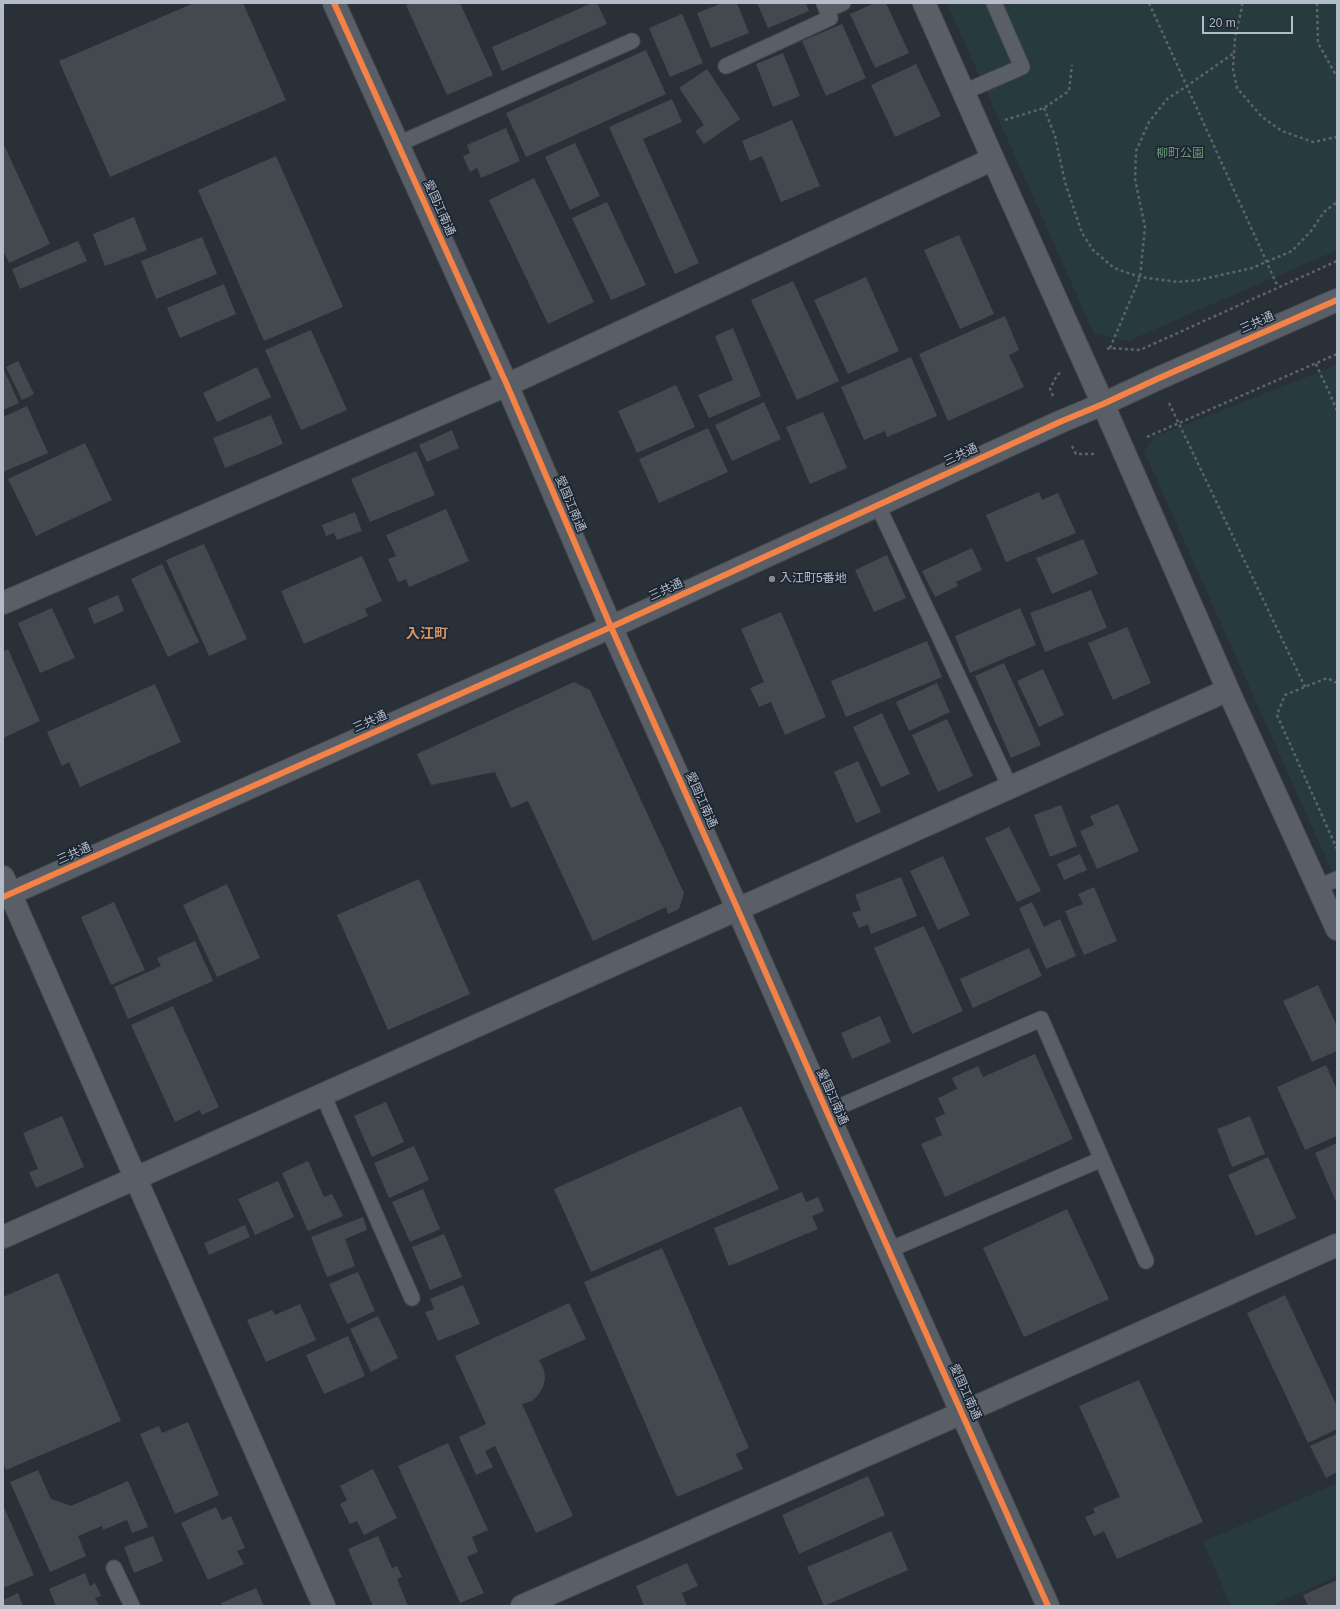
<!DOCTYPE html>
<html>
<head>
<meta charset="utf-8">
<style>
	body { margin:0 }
	#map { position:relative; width:1340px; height:1609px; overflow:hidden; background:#2a3038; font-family:Arial,sans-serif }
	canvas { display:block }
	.frame { position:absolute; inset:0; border:4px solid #b4bcc9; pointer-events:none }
	.scale { position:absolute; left:1202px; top:16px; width:91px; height:18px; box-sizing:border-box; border:2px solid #b4bcc9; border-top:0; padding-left:5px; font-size:12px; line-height:14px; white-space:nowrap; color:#b4bcc9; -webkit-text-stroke:3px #1d2633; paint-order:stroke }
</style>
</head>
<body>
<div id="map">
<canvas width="1340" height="1609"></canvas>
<div class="frame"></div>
<div class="scale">20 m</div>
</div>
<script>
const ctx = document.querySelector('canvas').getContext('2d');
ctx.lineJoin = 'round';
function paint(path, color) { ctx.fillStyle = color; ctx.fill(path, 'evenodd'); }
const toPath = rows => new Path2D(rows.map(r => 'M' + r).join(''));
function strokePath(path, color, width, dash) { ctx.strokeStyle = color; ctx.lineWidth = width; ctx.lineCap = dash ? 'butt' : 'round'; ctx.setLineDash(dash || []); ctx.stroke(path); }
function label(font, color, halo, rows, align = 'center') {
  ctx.font = font + ' Arial,"Noto Sans JP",sans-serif'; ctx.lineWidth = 3.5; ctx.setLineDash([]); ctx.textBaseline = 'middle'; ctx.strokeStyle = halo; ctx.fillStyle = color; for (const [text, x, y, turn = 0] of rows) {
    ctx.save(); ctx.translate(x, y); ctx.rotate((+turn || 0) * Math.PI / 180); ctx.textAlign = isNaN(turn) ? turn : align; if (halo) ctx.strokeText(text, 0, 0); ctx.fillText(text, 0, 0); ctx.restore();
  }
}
paint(toPath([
	[947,3,1337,3,1337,250,1128,341,1094,334],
	[1337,365,1337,883,1144,451,1154,437],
	[1337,1483,1337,1576,1270,1606,1231,1606,1203,1542]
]), '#273a3e');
paint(toPath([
	[194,3,243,3,286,100,110,177,59,61],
	[411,3,460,3,493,75,447,95,406,5],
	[592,3,597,3,607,24,502,71,492,47],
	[722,3,737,3,749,33,711,48,697,13],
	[757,3,806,3,809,11,768,28],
	[875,3,886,3,909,53,875,68,850,14],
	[682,14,703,63,670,77,649,28],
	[842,24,866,78,826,96,802,41],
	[646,50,666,94,526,157,506,113],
	[783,53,800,96,773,107,756,64],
	[916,64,941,116,895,137,871,85],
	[707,69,740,119,704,144,695,131,704,125,679,88],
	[672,99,682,122,643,139,699,263,675,274,609,127],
	[792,120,820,186,781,202,762,156,750,161,742,141],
	[506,128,520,161,481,178,477,168,470,172,463,156,470,153,467,145],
	[3,143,50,244,9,263,3,250],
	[575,143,600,196,570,210,545,157],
	[276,156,343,307,264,341,198,190],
	[534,178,594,302,548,324,489,200],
	[607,202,646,285,611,300,572,218],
	[134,217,147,250,105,266,93,234],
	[959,235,994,314,960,329,924,250],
	[202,237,217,274,156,299,141,261],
	[78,241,87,261,20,289,12,269],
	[866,277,899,351,848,374,814,300],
	[793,281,839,381,797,400,751,300],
	[224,284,236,314,180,338,167,308],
	[1005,316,1019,350,1009,355,1024,387,948,421,919,354],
	[733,328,761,396,709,418,698,395,733,380,715,336],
	[311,330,347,410,301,430,265,350],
	[911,357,937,416,887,437,885,431,864,440,841,387],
	[18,361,34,394,22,400,6,367],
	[257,367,271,397,217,422,203,393],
	[3,368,19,403,3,410],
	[676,385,695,427,637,453,618,411],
	[764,402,781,439,732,461,715,425],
	[27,406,48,453,3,472,3,417],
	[823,412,847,468,810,484,786,427],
	[271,415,283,444,225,468,213,438],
	[708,428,728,472,659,503,639,459],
	[452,430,459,448,427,462,419,445],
	[85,443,112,500,36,536,8,479],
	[416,451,435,495,370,522,351,479],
	[1039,492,1042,500,1058,493,1076,533,1006,562,986,515],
	[446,509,469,561,409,587,406,579,398,582,388,559,396,556,386,535],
	[355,512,362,531,337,540,334,533,326,536,322,525],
	[1083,539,1098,574,1052,594,1036,558],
	[204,544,247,639,209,656,166,560],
	[972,548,982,570,956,582,958,586,935,597,922,571],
	[887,555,906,598,874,612,855,570],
	[362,556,382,601,365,609,368,616,304,644,281,591],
	[162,564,199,642,168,657,131,579],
	[1091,590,1107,628,1045,652,1030,613],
	[118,595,124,611,94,624,88,608],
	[52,608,75,658,40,673,18,623],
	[1020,608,1036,645,970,673,955,636],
	[781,612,826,717,785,735,771,702,759,707,750,688,764,682,741,629],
	[1127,627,1151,683,1113,700,1088,643],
	[927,641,942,677,846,717,831,681],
	[8,649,40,721,3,738,3,652],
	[1004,663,1041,745,1011,758,975,676],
	[1043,669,1064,715,1039,727,1017,681],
	[574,682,590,690,684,893,679,909,668,914,666,907,593,941,528,801,511,808,495,772,431,785,417,754],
	[937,683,950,712,909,731,896,702],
	[155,684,181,742,80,787,69,762,62,766,47,732],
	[882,713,910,774,881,787,853,727],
	[947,719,973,776,938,792,912,735],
	[858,761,881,812,856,823,834,772],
	[1118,804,1139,851,1097,869,1080,831,1094,825,1090,816],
	[1061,805,1077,846,1050,857,1034,815],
	[1009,827,1041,891,1017,902,985,838],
	[1080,854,1087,870,1064,880,1057,864],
	[943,856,970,915,938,930,910,871],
	[901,877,917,916,871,934,868,924,859,928,852,913,861,910,855,895],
	[419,879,470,994,388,1030,337,915],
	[227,884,260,958,217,977,183,905],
	[1094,887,1117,941,1084,955,1065,911,1083,904,1078,894],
	[114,902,145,970,111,985,81,917],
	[1032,902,1044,927,1060,919,1076,956,1046,969,1019,908],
	[924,926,963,1011,912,1034,874,948],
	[195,941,213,981,128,1019,114,987,161,966,157,958],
	[1029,948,1042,976,973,1008,960,979],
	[1318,985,1337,1026,1337,1051,1312,1062,1283,1001],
	[173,1006,219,1107,202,1115,200,1110,175,1122,131,1025],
	[880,1016,891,1042,852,1059,841,1033],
	[1035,1054,1073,1139,945,1197,921,1144,942,1135,935,1118,945,1114,938,1098,957,1089,952,1078,978,1066,983,1077],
	[1326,1065,1337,1090,1337,1136,1305,1150,1277,1087],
	[386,1102,404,1142,372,1157,354,1116],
	[741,1106,779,1189,591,1272,554,1189],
	[62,1116,84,1167,36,1188,29,1172,38,1169,23,1133],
	[1250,1116,1265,1154,1232,1167,1217,1129],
	[1337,1143,1337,1204,1315,1153],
	[414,1146,429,1180,389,1198,374,1163],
	[1268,1157,1296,1218,1256,1236,1228,1175],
	[308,1161,324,1197,332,1194,343,1216,308,1231,282,1173],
	[278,1181,294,1217,255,1235,238,1199],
	[423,1189,440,1229,410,1242,392,1202],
	[802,1192,806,1202,818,1197,824,1211,812,1216,818,1229,729,1266,714,1228],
	[1067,1209,1109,1299,1024,1337,983,1248],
	[363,1217,367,1230,345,1239,355,1266,327,1277,311,1237],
	[245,1225,250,1237,209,1255,204,1243],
	[444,1234,462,1277,430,1290,412,1247],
	[662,1248,749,1448,736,1454,743,1469,677,1497,584,1282],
	[358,1272,375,1311,347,1324,329,1284],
	[58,1273,121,1421,6,1470,3,1462,3,1297],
	[463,1285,480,1324,438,1341,425,1312,434,1309,430,1299],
	[1285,1295,1337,1406,1337,1429,1308,1443,1247,1313],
	[569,1303,586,1339,539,1360,544,1370,545,1379,543,1387,538,1395,532,1401,522,1404,573,1516,536,1533,495,1446,485,1451,493,1467,476,1475,459,1437,486,1424,455,1356],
	[300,1304,316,1340,266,1362,247,1320,272,1310,275,1315],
	[378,1316,398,1358,371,1372,350,1329],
	[348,1336,365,1376,324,1394,306,1355],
	[1139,1380,1203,1522,1117,1559,1104,1531,1094,1536,1085,1517,1095,1513,1093,1508,1120,1497,1079,1406],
	[188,1422,219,1495,175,1514,140,1434,159,1426,162,1433],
	[1337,1434,1337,1472,1326,1478,1310,1446],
	[448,1443,488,1530,472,1537,478,1552,467,1557,484,1593,460,1603,398,1466],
	[373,1469,397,1518,364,1535,357,1521,350,1524,340,1504,347,1500,340,1486],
	[38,1470,51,1499,71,1506,128,1481,148,1527,132,1533,127,1520,103,1530,102,1526,78,1536,86,1556,50,1572,10,1482],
	[868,1476,885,1515,799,1554,782,1515],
	[3,1505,34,1575,3,1588],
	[216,1507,222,1520,231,1516,245,1548,237,1551,244,1564,208,1580,181,1523],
	[891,1531,908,1570,824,1606,807,1567],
	[153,1536,163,1561,134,1573,124,1547],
	[378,1536,392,1568,397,1566,402,1577,397,1579,408,1606,373,1606,348,1549],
	[687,1563,698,1586,682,1593,687,1606,644,1606,636,1586],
	[85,1573,90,1586,95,1583,101,1596,95,1598,99,1606,56,1606,49,1589],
	[1337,1580,1337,1606,1308,1606,1303,1595],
	[256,1588,264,1606,223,1606,221,1603],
	[18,1593,23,1606,3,1606,3,1600]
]), '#444950');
const service = toPath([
	[827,10,843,3],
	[726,66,830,18,824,3],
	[964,92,1022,67,994,3],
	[398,144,632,41],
	[878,506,1010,787],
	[1318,887,1337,879],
	[323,1095,412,1298],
	[827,1112,1041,1019,1146,1261],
	[889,1250,1102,1159],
	[114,1568,132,1606]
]);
const minor = toPath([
	[334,3,507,385,611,627,738,910,827,1112,1048,1606],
	[924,3,993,159,1103,404,1228,690,1337,929],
	[3,603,507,385,993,159],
	[3,877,324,1606],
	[3,1237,136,1178,1228,690],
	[522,1606,962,1413,1337,1245]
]);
const tertiary = toPath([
	[3,897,611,627,1062,421,1103,404,1157,379,1337,300]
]);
strokePath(service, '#484c53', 17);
strokePath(minor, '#484c53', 24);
strokePath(tertiary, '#484c53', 24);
strokePath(toPath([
	[1149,3,1278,287],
	[1242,3,1242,7,1235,38,1233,69,1237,88,1262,117,1282,131,1313,142,1337,137],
	[1317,3,1318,43,1337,77],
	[1044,108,1055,136,1065,182,1082,233,1093,250,1114,268,1140,277,1178,282,1199,280,1252,268,1292,251,1311,231,1324,212,1337,202],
	[1005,120,1044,108,1069,91,1072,65],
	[1110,348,1140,277,1145,227,1135,179,1136,151,1149,122,1167,99,1187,86,1234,53],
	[1107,349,1110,348,1140,350,1337,261],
	[1316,364,1337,410],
	[1053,396,1050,389,1057,375,1060,373],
	[1169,403,1305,687],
	[1147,437,1337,354],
	[1072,446,1076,454,1093,454,1095,455],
	[1337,683,1327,678,1285,695,1277,715,1337,849]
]), '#5d636a', 2.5, [3, 3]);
strokePath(service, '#5a5e66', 15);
strokePath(minor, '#5a5e66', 22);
strokePath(tertiary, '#5a5e66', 22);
strokePath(toPath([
	[334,3,507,385,611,627,738,910,827,1112,1048,1606],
	[3,897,611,627,1062,421,1103,404,1157,379,1337,300]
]), '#f48246', 6);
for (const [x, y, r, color] of [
	[772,579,4,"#848b96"]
]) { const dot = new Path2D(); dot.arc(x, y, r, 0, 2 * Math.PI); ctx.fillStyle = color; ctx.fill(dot); strokePath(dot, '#1d2633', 1.5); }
label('12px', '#6b9a76', '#1d2633', [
	["柳町公園",1180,154]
]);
label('12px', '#b4bcc9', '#1d2633', [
	["愛国江南通",439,208,66],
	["三共通",1257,323,-24],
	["三共通",961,455,-25],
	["愛国江南通",570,504,67],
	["三共通",666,590,-25],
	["三共通",370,722,-24],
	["愛国江南通",701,800,66],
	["三共通",74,854,-24],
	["愛国江南通",832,1097,66],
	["愛国江南通",965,1392,66]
]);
label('12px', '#b4bcc9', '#1d2633', [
	["入江町5番地",780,579]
], 'left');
label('bold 14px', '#d59563', '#1d2633', [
	["入江町",427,634]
]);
</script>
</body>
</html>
